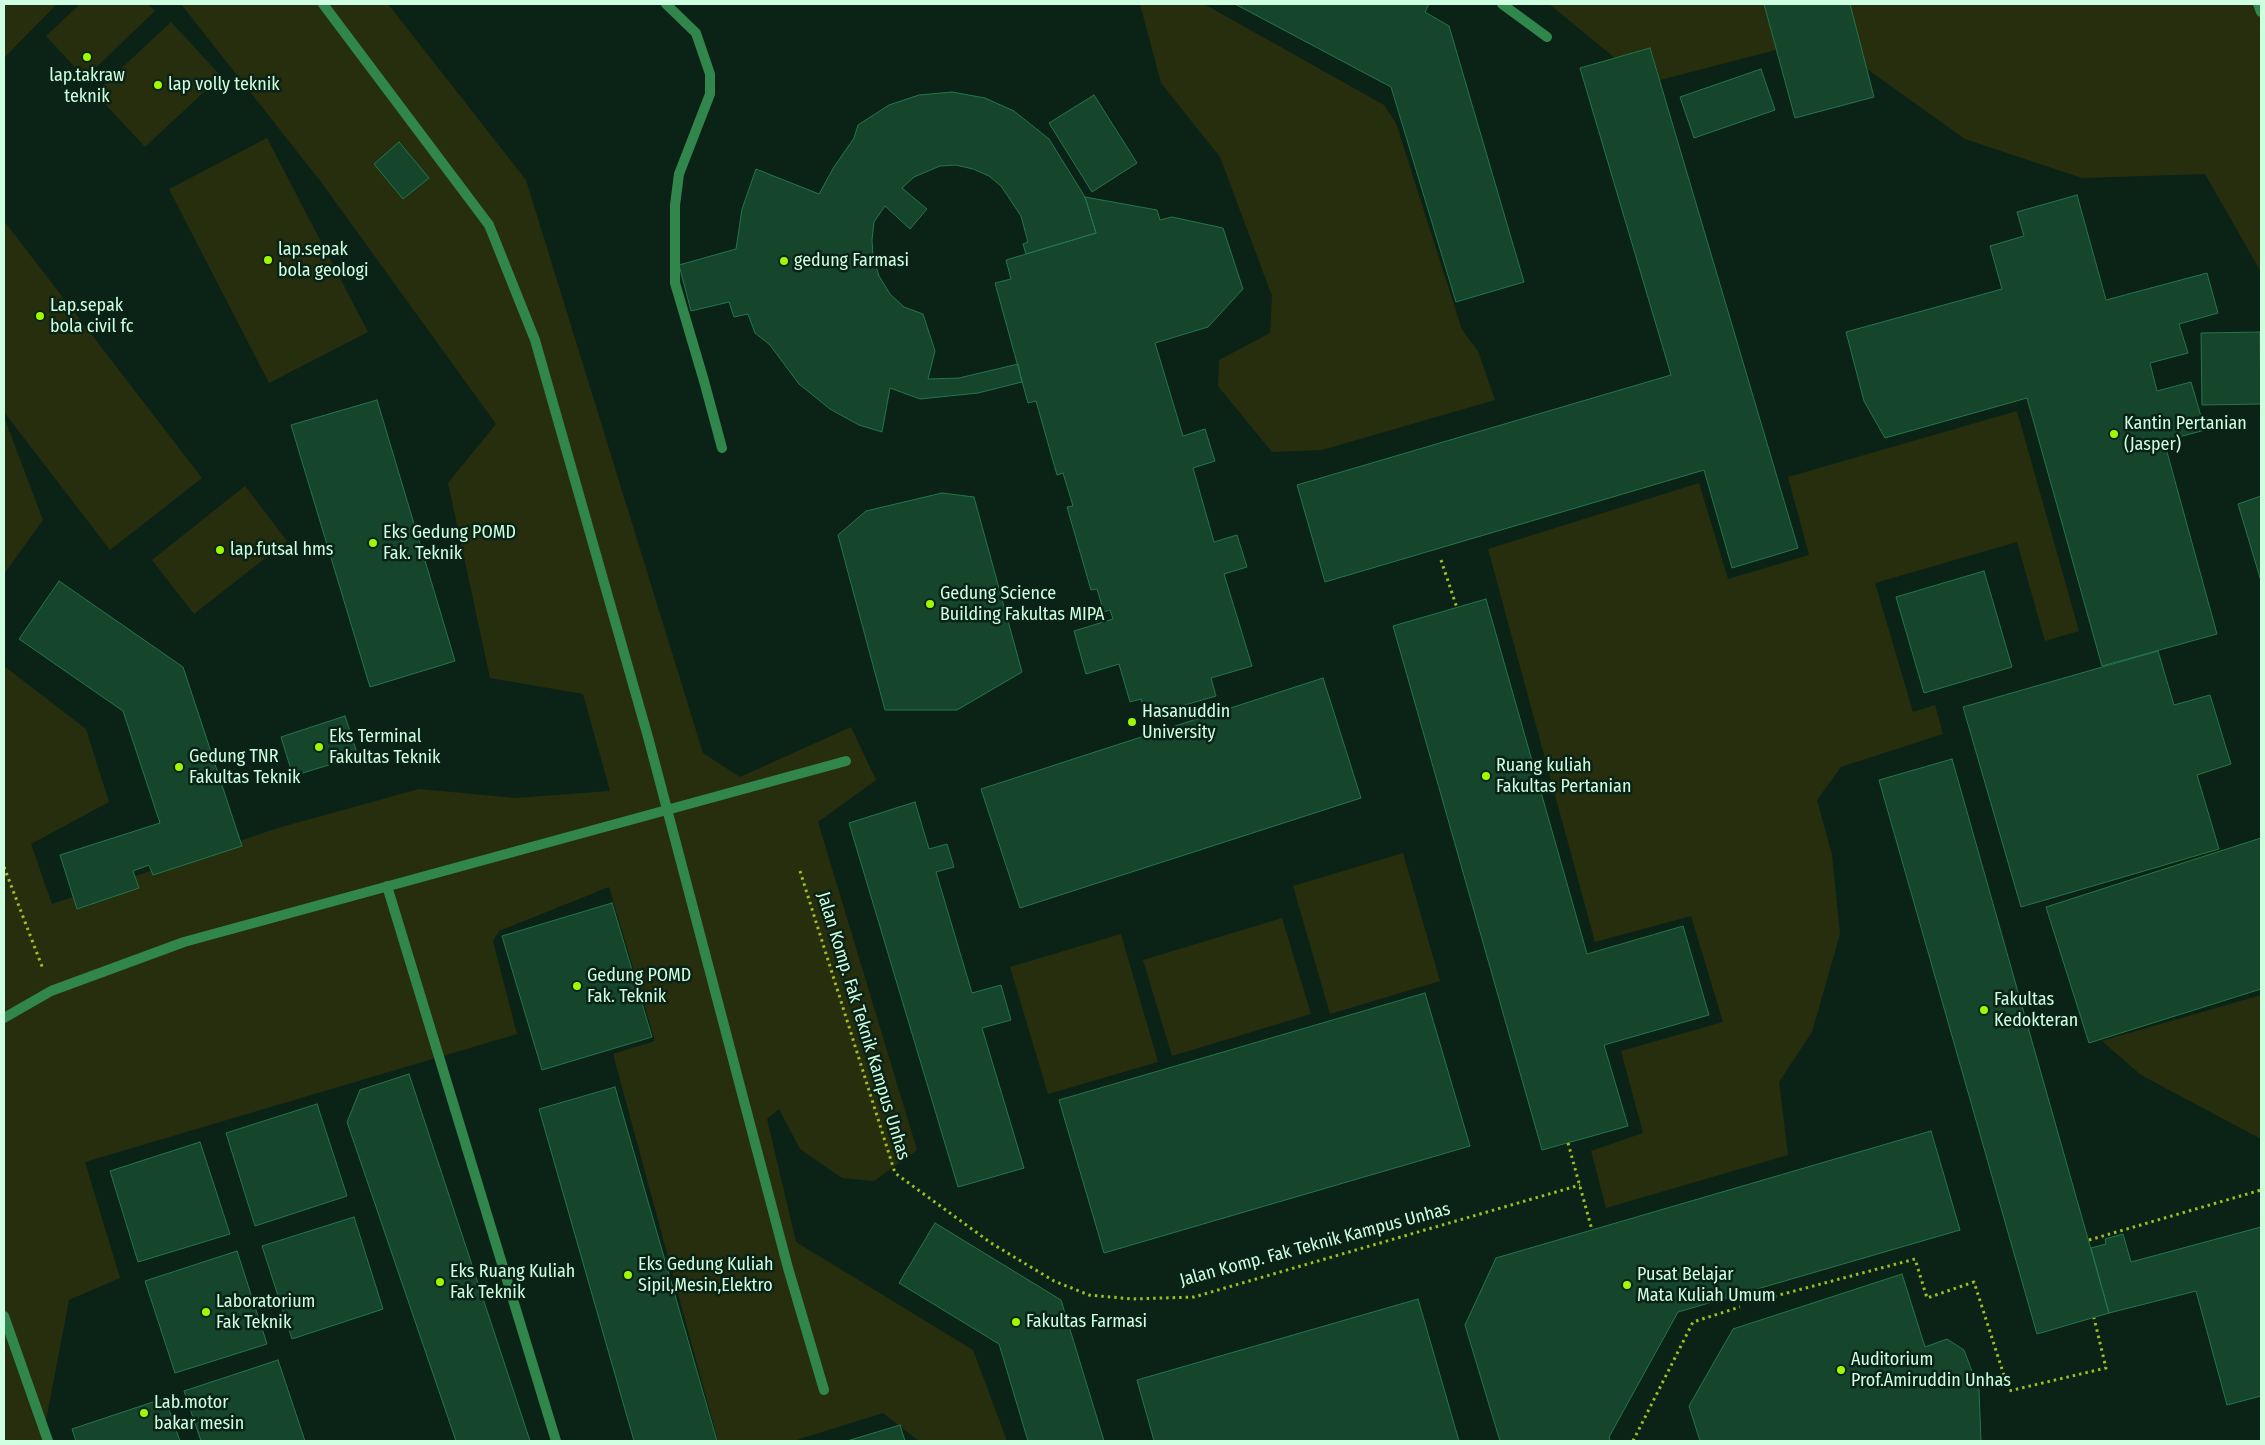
<!DOCTYPE html>
<html>
<head>
<meta charset="utf-8">
<style>
	body { margin:0 }
	#map { position:relative; width:2265px; height:1445px; overflow:hidden; background:#0b2316; font-family:"Fira Sans Condensed",sans-serif }
	canvas { display:block }
	.frame { position:absolute; inset:0; border:5px solid #ceffe0; pointer-events:none }
</style>
</head>
<body>
<div id="map">
<canvas width="2265" height="1445"></canvas>
<div class="frame"></div>
</div>
<script>
const ctx = document.querySelector('canvas').getContext('2d');
ctx.lineJoin = 'round';
function paint(path, color) { ctx.fillStyle = color; ctx.fill(path, 'evenodd'); }
const toPath = rows => new Path2D(rows.map(r => 'M' + r).join(''));
function strokePath(path, color, width, dash) { ctx.strokeStyle = color; ctx.lineWidth = width; ctx.lineCap = dash ? 'butt' : 'round'; ctx.setLineDash(dash || []); ctx.stroke(path); }
function label(font, color, halo, rows, align = 'center') {
  ctx.font = font + ' "Fira Sans Condensed",sans-serif'; ctx.lineWidth = 5; ctx.setLineDash([]); ctx.textBaseline = 'middle'; ctx.strokeStyle = halo; ctx.fillStyle = color; for (const [text, x, y, turn = 0] of rows) {
    ctx.save(); ctx.translate(x, y); ctx.rotate((+turn || 0) * Math.PI / 180); ctx.textAlign = isNaN(turn) ? turn : align; if (halo) ctx.strokeText(text, 0, 0); ctx.fillText(text, 0, 0); ctx.restore();
  }
}
paint(toPath([
	[4,4,57,4,4,58],
	[80,4,148,4,155,11,85,78,46,36],
	[181,4,388,4,526,180,703,753,740,777,851,727,876,780,818,822,917,1150,874,1181,842,1178,800,1149,779,1109,767,1119,796,1242,973,1350,1007,1441,919,1441,883,1413,793,1441,718,1441,613,1054,655,1041,609,887,499,931,493,941,517,1034,85,1162,120,1278,69,1300,42,1441,4,1441,4,666,86,729,109,802,31,844,52,904,278,828,419,789,516,798,610,791,583,694,490,678,448,483,496,424,321,182],
	[1140,4,1204,4,1384,105,1396,123,1462,330,1478,351,1495,400,1322,450,1272,452,1218,386,1219,360,1270,333,1272,296,1220,157,1161,83],
	[1549,4,1764,4,1776,50,1660,80,1650,48,1615,58],
	[1850,4,2261,4,2261,272,2205,174,2082,178,1965,139,1867,69],
	[171,22,221,76,145,147,95,93],
	[267,138,368,332,269,383,169,189],
	[4,221,202,478,110,550,4,412],
	[2017,411,2079,631,2045,641,2017,542,1875,583,1913,712,1935,705,1943,734,1841,767,1817,800,1832,855,1840,934,1812,1032,1779,1082,1788,1155,1606,1208,1591,1151,1643,1133,1621,1051,1723,1022,1691,916,1595,942,1488,549,1699,483,1728,579,1809,555,1788,477],
	[4,417,43,520,4,574],
	[245,486,287,541,194,614,152,560],
	[1403,853,1440,981,1330,1014,1293,886],
	[1282,918,1311,1014,1172,1056,1143,960],
	[1121,934,1158,1062,1048,1094,1010,967],
	[2261,995,2261,1139,2141,1075,2102,1041]
]), '#272e0e');
const building = toPath([
	[1235,4,1429,4,1425,12,1449,26,1524,282,1456,302,1391,87,1235,4],
	[1764,4,1850,4,1874,97,1795,118,1764,4],
	[1650,48,1798,548,1732,568,1704,470,1325,582,1297,485,1671,375,1580,68,1650,48],
	[1761,69,1775,110,1694,138,1680,97,1761,69],
	[952,92,985,98,1014,111,1049,139,1085,197,1096,233,1026,254,1023,244,1028,242,1021,216,1001,186,989,176,973,169,956,165,940,166,914,177,902,188,927,209,910,229,885,206,874,222,872,240,873,256,879,276,890,294,904,307,923,314,935,351,928,379,959,378,1018,364,1022,382,978,393,920,399,890,388,882,432,859,425,830,409,799,384,770,345,755,333,748,314,734,317,729,302,691,311,679,265,736,249,742,209,756,169,819,194,834,167,854,138,858,125,889,105,919,95,952,92],
	[1094,95,1137,163,1092,192,1049,123,1094,95],
	[399,142,429,178,403,199,374,164,399,142],
	[2077,195,2106,300,2207,273,2218,313,2179,324,2188,353,2150,363,2157,391,2191,382,2205,430,2164,441,2217,634,2102,666,2027,398,1885,438,1864,401,1846,332,2002,289,1990,246,2024,236,2017,212,2077,195],
	[1085,197,1157,210,1160,220,1172,217,1223,228,1243,289,1208,327,1155,343,1183,436,1205,429,1215,461,1193,468,1214,542,1237,535,1247,567,1224,574,1252,666,1211,678,1216,696,1147,716,1141,699,1130,702,1119,664,1086,674,1074,631,1113,619,1110,610,1104,612,1097,589,1091,590,1067,507,1073,506,1063,473,1057,475,1036,401,1028,403,995,283,1011,279,1006,260,1096,233,1085,197],
	[2260,332,2261,404,2202,405,2201,333,2260,332],
	[377,400,455,661,370,687,291,425,377,400],
	[942,493,974,497,1022,672,957,710,885,710,838,535,866,511,942,493],
	[2261,496,2261,581,2238,504,2261,496],
	[1984,571,2012,667,1924,693,1896,597,1984,571],
	[59,581,183,667,242,846,153,875,149,865,133,871,139,888,77,909,60,855,160,823,123,711,19,639,59,581],
	[1486,599,1587,954,1683,926,1709,1015,1604,1045,1628,1126,1542,1150,1393,626,1486,599],
	[2158,651,2174,705,2210,695,2231,764,2197,775,2219,849,2021,907,1963,707,2158,651],
	[1323,678,1361,798,1020,908,981,789,1323,678],
	[345,716,358,756,293,776,281,737,345,716],
	[1952,759,2109,1313,2037,1334,1879,780,1952,759],
	[915,802,929,849,947,844,954,867,936,872,972,993,1001,985,1011,1020,982,1028,1024,1168,958,1187,849,823,915,802],
	[2261,838,2261,989,2089,1043,2046,907,2261,838],
	[612,903,652,1037,542,1070,502,936,612,903],
	[1425,993,1470,1146,1104,1253,1059,1100,1425,993],
	[409,1074,530,1441,456,1441,347,1122,360,1090,409,1074],
	[615,1087,717,1441,634,1441,539,1109,615,1087],
	[317,1104,347,1196,255,1226,226,1133,317,1104],
	[1931,1131,1960,1230,1678,1312,1609,1437,1610,1441,1500,1441,1465,1325,1496,1258,1931,1131],
	[200,1142,230,1234,138,1262,110,1171,200,1142],
	[354,1217,383,1309,292,1339,262,1246,354,1217],
	[935,1223,1061,1300,1104,1441,1028,1441,999,1344,899,1283,935,1223],
	[2261,1227,2261,1396,2227,1405,2196,1291,2109,1313,2091,1248,2106,1244,2105,1239,2123,1234,2131,1262,2261,1227],
	[237,1251,267,1344,175,1373,145,1281,237,1251],
	[1902,1274,1925,1347,1947,1339,1964,1350,1979,1390,1981,1441,1700,1441,1689,1406,1733,1329,1902,1274],
	[1418,1299,1459,1441,1154,1441,1137,1380,1418,1299],
	[278,1360,305,1441,201,1441,184,1391,278,1360],
	[165,1398,180,1441,76,1441,72,1429,165,1398],
	[900,1425,905,1441,847,1441,900,1425]
]);
paint(building, '#15462c');
strokePath(building, '#25754a', 1);
strokePath(toPath([
	[1441,560,1457,608],
	[4,867,43,969],
	[800,871,895,1173,991,1243,1054,1281,1089,1295,1132,1299,1194,1297,1580,1185],
	[1568,1143,1592,1230],
	[2089,1240,2261,1190],
	[1768,1298,1915,1259,1927,1298,1974,1282,2009,1391,2106,1368,2094,1318],
	[1633,1441,1693,1322,1740,1307]
]), '#9fbf21', 3, [2.5, 4]);
strokePath(toPath([
	[323,4,489,225,535,340,648,737,788,1268,824,1390],
	[666,4,696,33,710,74,710,94,679,174,675,205,675,283,704,381,722,448],
	[1502,4,1547,37],
	[2258,4,2261,12],
	[387,886,556,1441],
	[4,1018,51,991,184,942,846,761],
	[4,1316,48,1441]
]), '#31874b', 10);
for (const [x, y, r, color] of [
	[87,57,5,"#9ff900"],
	[158,85,5,"#9ff900"],
	[268,260,5,"#9ff900"],
	[784,261,5,"#9ff900"],
	[40,316,5,"#9ff900"],
	[2114,434,5,"#9ff900"],
	[373,543,5,"#9ff900"],
	[220,550,5,"#9ff900"],
	[930,604,5,"#9ff900"],
	[1132,722,5,"#9ff900"],
	[319,747,5,"#9ff900"],
	[179,767,5,"#9ff900"],
	[1486,776,5,"#9ff900"],
	[577,986,5,"#9ff900"],
	[1984,1010,5,"#9ff900"],
	[628,1275,5,"#9ff900"],
	[440,1282,5,"#9ff900"],
	[1627,1285,5,"#9ff900"],
	[206,1312,5,"#9ff900"],
	[1016,1322,5,"#9ff900"],
	[1841,1370,5,"#9ff900"],
	[144,1413,5,"#9ff900"]
]) { const dot = new Path2D(); dot.arc(x, y, r, 0, 2 * Math.PI); ctx.fillStyle = color; ctx.fill(dot); strokePath(dot, '#0b2316', 2); }
label('18px', '#ceffe0', '#0b2316', [
	["lap.takraw",87,76,"center"],
	["teknik",87,97,"center"],
	["lap volly teknik",168,85],
	["lap.sepak",278,250],
	["bola geologi",278,271],
	["gedung Farmasi",794,261],
	["Lap.sepak",50,306],
	["bola civil fc",50,327],
	["Kantin Pertanian",2124,424],
	["(Jasper)",2124,445],
	["Eks Gedung POMD",383,533],
	["Fak. Teknik",383,554],
	["lap.futsal hms",230,550],
	["Gedung Science",940,594],
	["Building Fakultas MIPA",940,615],
	["Hasanuddin",1142,712],
	["University",1142,733],
	["Eks Terminal",329,737],
	["Fakultas Teknik",329,758],
	["Gedung TNR",189,757],
	["Fakultas Teknik",189,778],
	["Ruang kuliah",1496,766],
	["Fakultas Pertanian",1496,787],
	["Gedung POMD",587,976],
	["Fak. Teknik",587,997],
	["Fakultas",1994,1000],
	["Kedokteran",1994,1021],
	["Eks Gedung Kuliah",638,1265],
	["Sipil,Mesin,Elektro",638,1286],
	["Eks Ruang Kuliah",450,1272],
	["Fak Teknik",450,1293],
	["Pusat Belajar",1637,1275],
	["Mata Kuliah Umum",1637,1296],
	["Laboratorium",216,1302],
	["Fak Teknik",216,1323],
	["Fakultas Farmasi",1026,1322],
	["Auditorium",1851,1360],
	["Prof.Amiruddin Unhas",1851,1381],
	["Lab.motor",154,1403],
	["bakar mesin",154,1424]
], 'left');
label('18px', '#ceffe0', '#0b2316', [
	["Jalan Komp. Fak Teknik Kampus Unhas",863,1026,73],
	["Jalan Komp. Fak Teknik Kampus Unhas",1315,1245,-15]
]);
</script>
</body>
</html>
